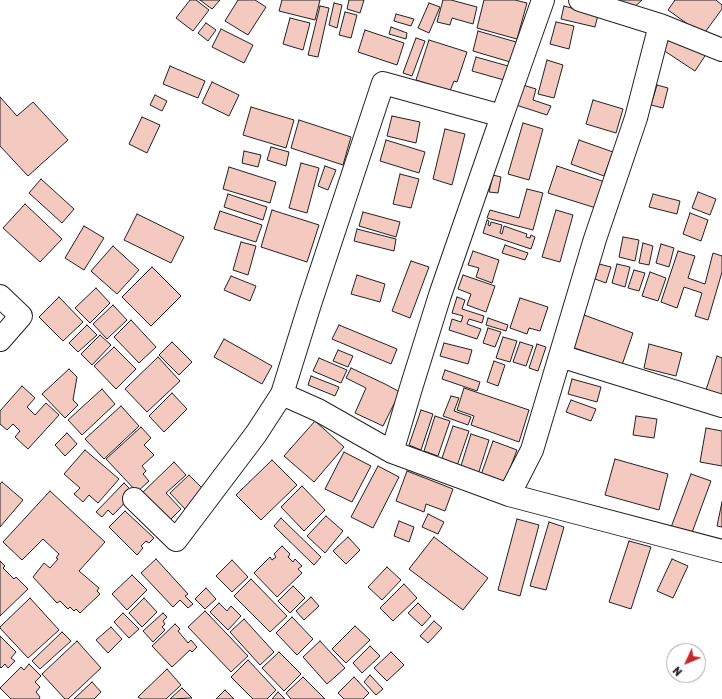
<!DOCTYPE html>
<html>
<head>
<meta charset="utf-8">
<style>
	body { margin:0 }
	#map { position:relative; width:722px; height:699px; overflow:hidden; background:#fff; font-family:Rubik,sans-serif }
	canvas { display:block }
	.north { position:absolute; left:666px; top:643px; width:40px; height:40px; box-sizing:border-box; background:#fff; border:1px solid #a7a7a7; border-radius:50%; rotate:226deg; font-size:11px; font-weight:700; line-height:16px; text-align:center; color:#222 }
	.north::after { content:''; display:block; margin:auto; width:14px; height:18px; background:#c62828; clip-path:polygon(50% 0,100% 100%,50% 72%,0 100%) }
</style>
</head>
<body>
<div id="map">
<canvas width="722" height="699"></canvas>
<div class="north">N</div>
</div>
<script>
const ctx = document.querySelector('canvas').getContext('2d');
ctx.lineJoin = 'round';
function paint(path, color) { ctx.fillStyle = color; ctx.fill(path, 'evenodd'); }
const toPath = rows => new Path2D(rows.map(r => 'M' + r).join(''));
function strokePath(path, color, width, dash) { ctx.strokeStyle = color; ctx.lineWidth = width; ctx.lineCap = dash ? 'butt' : 'round'; ctx.setLineDash(dash || []); ctx.stroke(path); }
const building = toPath([
	[190,0,196,0,209,10,193,31,176,18,190,0],
	[200,0,220,0,212,9,200,0],
	[238,0,255,0,266,7,248,35,225,21,238,0],
	[282,0,320,0,315,20,279,11,282,0],
	[349,0,364,0,360,13,347,9,349,0],
	[443,0,451,0,477,7,473,24,452,18,450,25,437,22,443,0],
	[484,0,515,0,527,3,517,39,477,28,484,0],
	[619,0,642,0,631,10,619,0],
	[675,0,716,0,722,5,722,9,703,35,668,10,675,0],
	[334,3,342,5,337,28,329,25,334,3],
	[429,3,440,7,429,33,418,28,429,3],
	[320,6,329,8,318,57,308,55,320,6],
	[564,6,598,15,595,27,561,19,564,6],
	[345,12,357,15,351,38,339,35,345,12],
	[396,14,414,19,411,26,394,21,396,14],
	[290,18,310,23,303,50,283,44,290,18],
	[556,22,574,26,569,49,550,44,556,22],
	[206,23,216,30,208,41,198,33,206,23],
	[391,27,407,33,406,39,389,34,391,27],
	[221,29,253,45,244,63,212,47,221,29],
	[365,30,404,43,397,65,358,52,365,30],
	[671,30,707,53,695,71,660,48,671,30],
	[478,31,523,44,517,64,473,51,478,31],
	[416,38,425,41,412,76,403,73,416,38],
	[429,40,467,52,457,82,454,81,450,91,416,80,429,40],
	[476,57,508,66,504,80,472,71,476,57],
	[547,60,563,65,554,98,538,94,547,60],
	[170,66,205,81,198,98,163,84,170,66],
	[212,82,239,95,229,116,202,103,212,82],
	[523,85,536,89,533,100,551,106,547,115,516,105,523,85],
	[657,85,668,88,663,108,651,105,657,85],
	[155,95,167,101,162,111,150,105,155,95],
	[0,97,17,116,33,102,68,140,28,176,0,146,0,97],
	[593,100,623,109,616,133,586,124,593,100],
	[251,107,294,120,286,148,243,135,251,107],
	[392,116,420,122,416,143,387,136,392,116],
	[142,117,160,125,147,153,129,144,142,117],
	[299,120,351,137,343,165,291,148,299,120],
	[523,123,543,129,529,180,508,174,523,123],
	[445,129,465,134,452,185,433,179,445,129],
	[386,140,425,152,419,173,380,161,386,140],
	[579,140,613,152,604,176,571,164,579,140],
	[271,147,289,152,286,166,267,160,271,147],
	[244,151,261,155,258,167,242,163,244,151],
	[301,163,319,168,307,213,289,208,301,163],
	[325,166,336,170,328,190,318,186,325,166],
	[557,166,605,182,596,208,548,193,557,166],
	[229,167,276,182,270,203,223,189,229,167],
	[400,174,419,179,411,208,393,204,400,174],
	[493,175,501,177,498,193,489,192,493,175],
	[41,179,74,209,62,223,29,193,41,179],
	[527,189,543,193,533,230,487,218,490,210,519,218,527,189],
	[698,192,716,199,710,215,692,208,698,192],
	[228,194,267,207,263,220,224,207,228,194],
	[653,194,680,201,677,214,649,207,653,194],
	[25,204,62,239,40,262,3,228,25,204],
	[272,210,319,225,307,262,261,247,272,210],
	[556,210,573,215,560,262,542,257,556,210],
	[220,211,262,225,256,242,214,229,220,211],
	[363,212,400,222,396,237,359,226,363,212],
	[690,213,708,220,701,241,683,234,690,213],
	[137,214,184,237,171,263,124,240,137,214],
	[487,220,489,221,488,225,490,226,491,222,502,225,500,233,502,234,504,226,527,234,526,237,530,238,531,235,535,237,531,249,483,233,487,220],
	[84,226,104,238,84,270,65,258,84,226],
	[357,229,396,239,394,251,354,241,357,229],
	[623,237,639,240,635,261,619,257,623,237],
	[241,242,256,246,248,275,233,270,241,242],
	[643,243,653,246,649,265,639,263,643,243],
	[661,244,674,248,669,267,656,263,661,244],
	[505,245,528,253,525,260,502,253,505,245],
	[113,246,139,270,117,294,91,271,113,246],
	[473,251,499,260,492,283,476,277,479,268,468,265,473,251],
	[678,251,695,256,688,278,705,284,713,253,722,256,722,272,708,320,695,316,702,293,684,287,677,308,661,302,678,251],
	[411,261,429,267,410,318,392,311,411,261],
	[599,264,611,267,606,283,595,279,599,264],
	[617,264,630,267,625,287,612,283,617,264],
	[152,267,181,296,151,326,122,297,152,267],
	[634,270,645,273,639,291,628,288,634,270],
	[650,272,666,278,658,301,642,296,650,272],
	[357,275,385,284,380,302,351,294,357,275],
	[463,275,495,286,486,312,467,305,471,294,458,289,463,275],
	[231,276,256,286,250,301,224,290,231,276],
	[96,288,110,303,90,323,75,308,96,288],
	[59,297,83,322,63,341,39,317,59,297],
	[457,297,465,300,462,309,484,316,482,323,469,319,467,324,481,329,477,339,449,330,452,319,461,322,463,316,452,313,457,297],
	[520,298,548,307,540,331,529,328,527,334,510,328,520,298],
	[113,305,127,320,107,339,93,324,113,305],
	[584,315,633,333,622,365,572,347,584,315],
	[488,318,508,325,506,331,486,325,488,318],
	[131,320,156,347,139,363,114,337,131,320],
	[87,325,97,335,78,352,69,343,87,325],
	[339,325,397,349,391,364,332,339,339,325],
	[488,328,501,332,495,347,483,343,488,328],
	[100,335,111,345,92,365,81,354,100,335],
	[503,337,517,341,510,362,496,358,503,337],
	[224,339,272,366,262,384,214,357,224,339],
	[172,342,192,362,179,375,159,355,172,342],
	[520,342,533,346,526,366,513,362,520,342],
	[444,343,472,350,468,364,440,356,444,343],
	[537,344,546,347,538,371,529,368,537,344],
	[649,344,682,353,676,376,644,368,649,344],
	[114,347,136,369,116,389,94,366,114,347],
	[338,350,353,356,348,367,333,361,338,350],
	[717,356,722,358,722,395,706,390,717,356],
	[158,357,180,381,147,412,125,389,158,357],
	[319,358,347,370,341,383,313,371,319,358],
	[494,361,505,365,498,386,487,382,494,361],
	[351,368,385,384,400,392,383,426,355,413,366,388,346,378,351,368],
	[69,369,77,377,73,400,78,405,65,418,42,394,69,369],
	[445,370,480,382,477,391,442,379,445,370],
	[311,376,339,387,335,396,308,385,311,376],
	[572,379,601,387,597,402,568,394,572,379],
	[22,386,35,398,27,407,35,415,46,403,59,415,28,449,15,437,20,431,13,424,7,430,0,424,0,411,22,386],
	[464,388,529,410,519,442,471,425,474,416,457,410,464,388],
	[102,389,115,404,82,435,68,420,102,389],
	[172,393,187,409,164,432,149,416,172,393],
	[451,396,459,398,454,411,471,417,468,425,443,416,451,396],
	[571,400,596,409,591,421,566,412,571,400],
	[121,406,139,426,104,459,85,439,121,406],
	[421,410,433,414,421,450,409,445,421,410],
	[435,416,450,421,438,456,424,451,435,416],
	[636,416,657,419,654,438,633,435,636,416],
	[315,421,344,447,314,482,284,456,315,421],
	[453,426,469,431,457,466,441,461,453,426],
	[141,427,151,438,144,445,154,455,142,466,146,471,143,474,149,481,137,492,106,459,141,427],
	[706,428,722,431,722,466,700,462,706,428],
	[67,433,77,444,65,456,55,445,67,433],
	[471,434,489,440,477,478,459,472,471,434],
	[493,441,517,450,504,484,481,475,493,441],
	[85,450,119,479,98,503,89,495,83,502,74,494,80,488,64,474,85,450],
	[344,452,371,466,352,502,325,489,344,452],
	[615,459,668,474,659,510,605,495,615,459],
	[272,460,297,485,261,520,236,495,272,460],
	[174,462,186,475,166,493,181,509,166,524,139,496,174,462],
	[378,466,399,477,373,528,351,517,378,466],
	[407,471,453,489,445,511,426,504,424,512,396,501,407,471],
	[691,474,711,481,690,538,670,530,691,474],
	[189,475,204,490,185,509,170,493,189,475],
	[2,482,23,500,0,527,0,484,2,482],
	[124,483,134,493,113,515,108,510,102,517,96,512,124,483],
	[302,486,325,510,304,531,281,507,302,486],
	[50,491,105,542,79,571,99,588,97,591,100,594,80,613,76,609,74,611,70,607,68,609,60,601,57,603,33,577,44,563,50,568,58,559,56,558,59,554,43,539,22,560,3,542,50,491],
	[722,502,722,527,717,526,722,502],
	[125,511,154,538,149,543,146,541,141,546,143,548,137,555,109,527,125,511],
	[428,514,444,522,438,534,422,527,428,514],
	[326,516,343,531,325,553,307,536,326,516],
	[281,518,321,557,314,565,274,526,281,518],
	[517,519,539,525,520,596,498,590,517,519],
	[399,521,414,527,409,542,394,536,399,521],
	[549,522,564,527,546,590,530,586,549,522],
	[348,537,360,550,346,564,333,551,348,537],
	[434,537,488,578,463,610,409,569,434,537],
	[629,541,651,547,631,609,609,602,629,541],
	[282,546,290,554,288,557,293,562,295,559,302,566,298,569,302,573,277,597,254,573,270,557,272,560,276,557,274,554,282,546],
	[156,559,188,594,185,596,193,604,188,608,180,600,173,607,141,573,156,559],
	[672,559,688,566,673,598,657,591,672,559],
	[232,560,248,577,232,592,216,576,232,560],
	[0,561,5,566,3,568,14,579,16,577,28,589,0,616,0,561],
	[387,567,401,580,382,600,368,587,387,567],
	[132,575,147,590,127,610,112,594,132,575],
	[251,579,287,616,270,632,234,596,251,579],
	[404,584,417,598,393,621,380,608,404,584],
	[293,586,305,598,290,613,278,601,293,586],
	[206,588,216,599,205,609,195,599,206,588],
	[311,597,319,606,304,620,296,611,311,597],
	[30,598,59,630,28,658,0,628,0,627,30,598],
	[144,598,157,612,142,627,129,613,144,598],
	[219,603,227,611,231,606,241,616,228,630,210,612,219,603],
	[418,603,431,616,422,626,408,613,418,603],
	[205,611,248,656,231,672,188,627,205,611],
	[123,613,139,629,129,638,114,622,123,613],
	[163,613,167,617,163,621,165,624,162,627,165,630,153,642,143,631,163,613],
	[292,617,313,639,297,655,276,633,292,617],
	[244,619,274,652,260,665,230,632,244,619],
	[434,621,442,628,428,643,420,636,434,621],
	[175,624,180,629,178,631,188,643,191,640,197,647,192,652,190,650,172,667,152,646,175,624],
	[355,626,370,640,346,663,332,649,355,626],
	[111,627,122,639,108,653,96,640,111,627],
	[62,632,71,641,40,669,32,661,62,632],
	[0,636,16,652,11,658,15,661,8,668,5,664,1,668,0,667,0,636],
	[77,641,101,668,68,699,65,699,42,674,77,641],
	[320,641,345,668,327,684,303,657,320,641],
	[370,646,380,656,362,673,353,663,370,646],
	[279,652,301,674,284,691,262,668,279,652],
	[391,652,404,665,387,681,374,668,391,652],
	[248,660,276,690,267,699,253,699,231,677,248,660],
	[29,664,41,676,35,682,40,687,36,692,40,697,39,699,11,699,0,688,21,667,24,670,29,664],
	[167,669,181,685,166,699,141,699,138,697,167,669],
	[370,675,383,689,376,695,364,682,370,675],
	[303,677,325,699,291,699,286,693,303,677],
	[354,677,369,693,363,699,344,699,338,693,354,677],
	[92,682,101,692,94,699,74,699,92,682],
	[182,688,192,698,170,699,182,688],
	[225,690,234,699,216,699,225,690],
	[278,692,285,699,272,699,278,692]
]);
paint(building, '#f3c9c0');
strokePath(building, '#222', 1);
const minor = toPath([
	[580,0,660,25,722,50],
	[0,296,21,316,0,340],
	[560,356,722,406],
	[282,394,318,410,392,452,509,495,722,551],
	[392,452,411,388,440,295,502,116],
	[509,495,532,450,595,239,636,118,660,25],
	[134,499,176,540,256,434,282,394,310,304,383,83,502,116,543,0]
]);
strokePath(minor, '#222', 24);
strokePath(minor, '#fff', 22);
</script>
</body>
</html>
